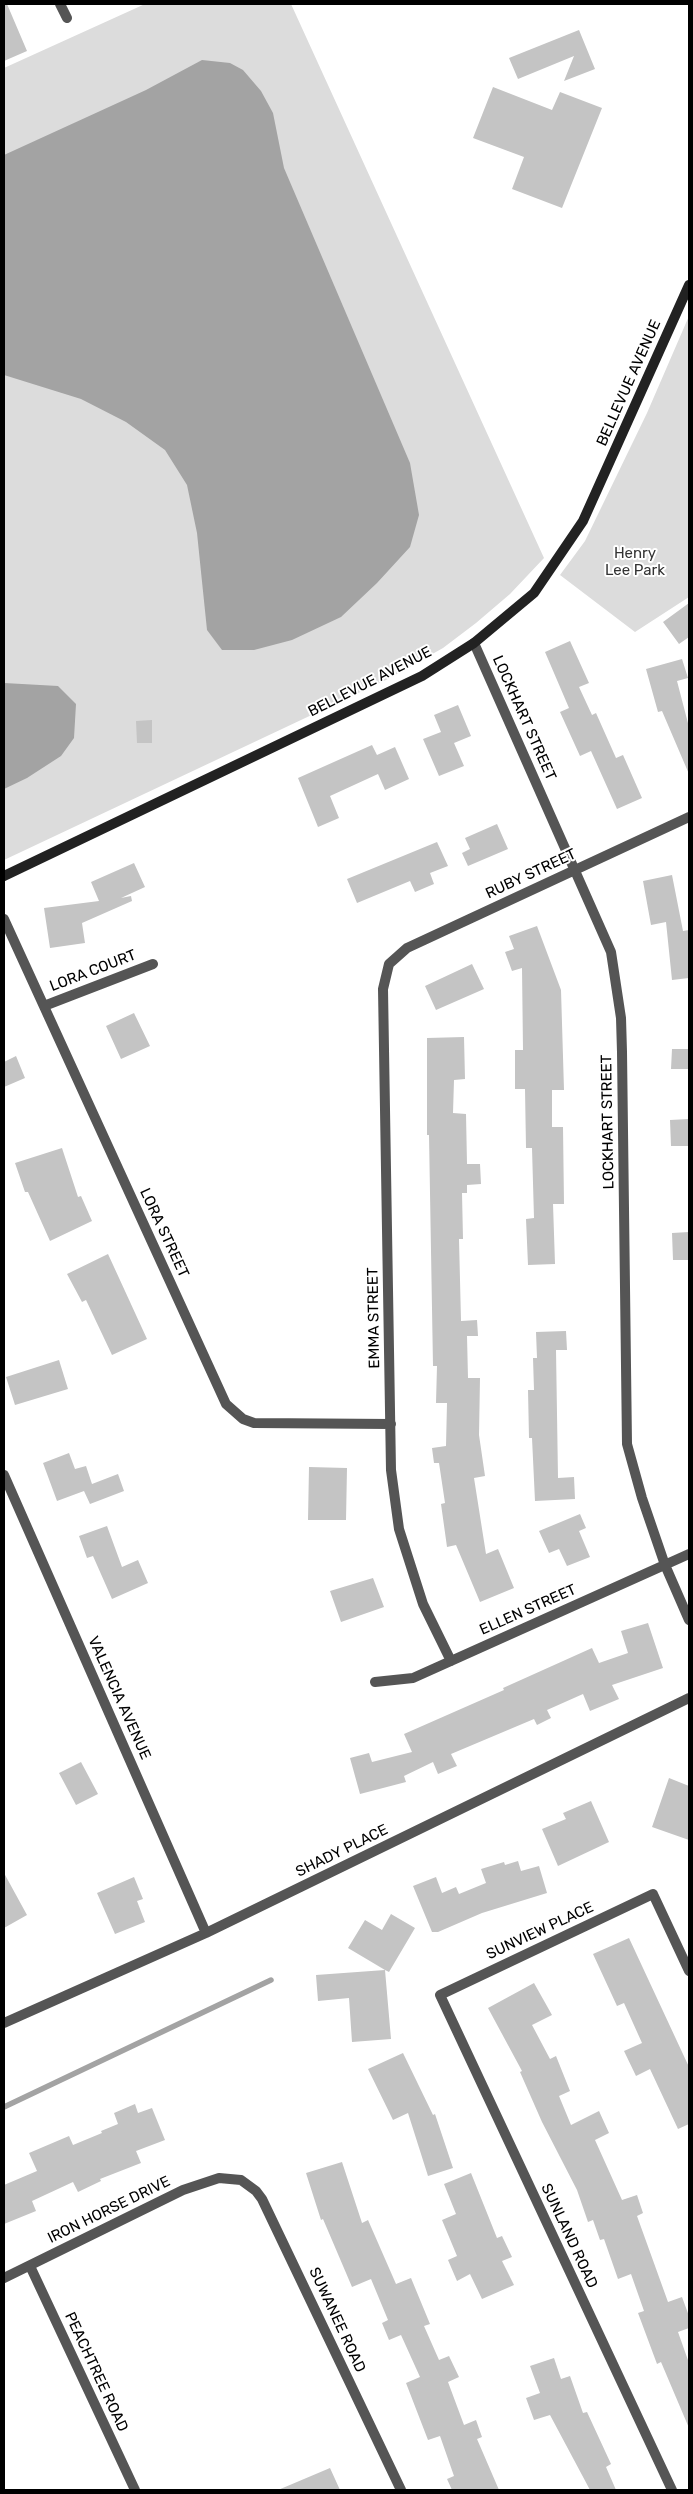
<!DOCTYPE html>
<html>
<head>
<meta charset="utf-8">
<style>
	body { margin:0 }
	#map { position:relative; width:693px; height:2494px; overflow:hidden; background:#fff; font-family:Rubik,sans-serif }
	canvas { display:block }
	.frame { position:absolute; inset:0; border:5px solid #000; pointer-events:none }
</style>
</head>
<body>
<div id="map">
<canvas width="693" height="2494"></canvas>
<div class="frame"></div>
</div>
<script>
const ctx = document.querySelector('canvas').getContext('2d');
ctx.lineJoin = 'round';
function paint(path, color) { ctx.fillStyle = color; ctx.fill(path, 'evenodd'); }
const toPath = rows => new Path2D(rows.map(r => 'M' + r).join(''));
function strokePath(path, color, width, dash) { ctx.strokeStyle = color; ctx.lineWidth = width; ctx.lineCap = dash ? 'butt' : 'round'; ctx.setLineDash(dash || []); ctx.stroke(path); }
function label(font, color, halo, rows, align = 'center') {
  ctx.font = font + ' Rubik,sans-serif'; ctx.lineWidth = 4; ctx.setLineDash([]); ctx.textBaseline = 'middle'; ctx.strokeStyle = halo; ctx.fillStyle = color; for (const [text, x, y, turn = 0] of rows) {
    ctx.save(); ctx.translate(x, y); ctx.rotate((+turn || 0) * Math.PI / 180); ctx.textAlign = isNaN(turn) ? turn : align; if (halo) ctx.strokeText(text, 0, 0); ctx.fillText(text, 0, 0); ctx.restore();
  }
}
paint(toPath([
	[145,4,291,4,544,558,510,594,476,623,443,648,388,679,4,860,4,68],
	[689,316,689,597,635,632,560,575,585,541,647,413]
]), '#dcdcdc');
paint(toPath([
	[202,60,230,63,243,70,261,91,273,113,284,168,410,463,419,515,410,547,377,583,341,617,292,640,254,650,222,650,207,630,197,533,187,485,165,450,126,422,81,399,4,375,4,155,146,90],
	[4,683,58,686,76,704,74,738,61,756,27,778,4,789]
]), '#a3a3a3');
strokePath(toPath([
	[4,2107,271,1980]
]), '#a3a3a3', 5.5);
paint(toPath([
	[4,4,7,4,27,51,4,61],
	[579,30,595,69,564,81,574,56,518,79,509,58],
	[493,87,552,110,560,92,602,108,562,208,512,189,524,157,473,138],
	[689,603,689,637,679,644,663,622],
	[570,641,589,683,579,687,592,715,596,713,616,758,623,755,642,798,617,809,591,751,580,756,560,712,569,708,545,652],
	[682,659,688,678,677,681,689,727,689,774,662,711,658,712,646,669],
	[458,705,471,736,454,743,464,766,439,776,423,739,441,732,434,715],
	[152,720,152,743,137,743,136,721],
	[372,745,377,755,395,747,409,779,385,790,378,774,330,796,339,818,318,827,298,778],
	[497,824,508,849,468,866,462,853,470,849,465,838],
	[437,842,448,866,430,873,434,884,415,892,410,881,357,903,347,879],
	[134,863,145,887,121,898,131,896,132,901,82,923,85,943,50,948,44,908,99,901,91,882],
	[672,875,683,931,689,930,689,978,672,980,666,922,651,925,643,881],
	[537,926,561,990,564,1090,552,1090,552,1127,563,1127,564,1204,553,1204,555,1264,528,1265,526,1219,534,1218,532,1148,526,1148,525,1089,515,1089,515,1050,523,1050,522,968,512,971,505,952,514,949,509,936],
	[472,964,484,989,436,1010,425,986],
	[134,1013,150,1046,121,1059,106,1026],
	[464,1037,465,1079,454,1080,453,1113,466,1114,467,1164,480,1164,481,1184,467,1185,467,1193,462,1193,463,1239,459,1239,461,1321,477,1320,478,1336,467,1336,468,1378,480,1378,479,1435,485,1476,474,1478,486,1554,498,1549,514,1588,480,1602,456,1545,447,1547,441,1504,445,1503,439,1463,434,1463,432,1448,446,1446,447,1403,436,1403,437,1366,433,1366,429,1135,427,1135,427,1038],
	[672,1049,689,1049,689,1069,671,1069],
	[16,1056,25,1078,4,1087,4,1062],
	[689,1119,689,1146,671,1146,670,1120],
	[62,1148,78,1197,81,1196,92,1221,50,1241,28,1192,25,1192,15,1163],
	[689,1232,689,1260,673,1260,672,1233],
	[108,1254,147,1339,112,1355,86,1300,82,1302,67,1274],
	[566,1331,567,1350,556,1350,558,1478,574,1477,575,1499,535,1501,532,1438,529,1438,528,1390,534,1390,533,1358,537,1358,536,1332],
	[59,1360,68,1389,15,1405,6,1377],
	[69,1453,75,1469,86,1466,92,1484,118,1474,124,1491,90,1504,84,1491,57,1501,43,1463],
	[309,1467,347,1468,346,1520,308,1520],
	[580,1514,586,1528,579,1531,590,1557,567,1566,559,1549,549,1553,539,1531],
	[107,1526,122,1567,138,1560,148,1583,112,1599,93,1556,87,1558,79,1536],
	[373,1578,384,1607,341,1622,330,1591],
	[648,1623,663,1668,612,1685,619,1699,590,1711,583,1694,547,1710,551,1718,537,1725,534,1719,451,1754,457,1766,438,1774,433,1762,404,1776,406,1782,360,1794,350,1758,369,1753,372,1762,412,1752,404,1734,504,1690,503,1688,592,1648,599,1663,628,1653,621,1631],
	[81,1762,98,1794,76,1805,59,1773],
	[669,1778,689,1786,689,1840,652,1827],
	[591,1801,609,1842,558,1866,542,1829,566,1819,563,1813],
	[518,1861,521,1871,539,1866,547,1893,482,1913,438,1932,432,1932,413,1886,436,1877,442,1893,456,1887,459,1894,486,1883,481,1869,504,1862,505,1865],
	[4,1873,27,1915,4,1928],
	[134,1877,143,1899,137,1901,145,1922,115,1934,97,1893],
	[391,1914,415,1928,389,1972,385,1970,391,2039,352,2042,349,1998,318,2001,316,1975,385,1970,348,1948,365,1920,382,1930],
	[629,1938,689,2067,689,2124,678,2129,650,2069,636,2076,624,2051,642,2043,624,2003,617,2006,593,1954],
	[534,1983,552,2015,532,2025,550,2059,556,2056,570,2091,559,2096,571,2125,599,2111,609,2133,595,2140,622,2200,637,2195,643,2213,637,2216,668,2302,682,2297,689,2316,689,2328,678,2332,689,2363,689,2428,661,2362,657,2364,638,2313,644,2311,631,2274,618,2279,604,2239,600,2240,593,2220,588,2222,577,2190,542,2122,520,2072,522,2071,488,2008],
	[403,2053,433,2115,435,2114,453,2168,428,2176,408,2113,393,2120,368,2069],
	[135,2104,138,2113,152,2108,165,2140,136,2151,141,2163,100,2179,101,2181,78,2192,73,2182,32,2201,36,2211,4,2224,4,2185,37,2171,29,2153,69,2136,73,2145,102,2133,101,2131,118,2124,114,2113],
	[342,2162,362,2223,368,2220,396,2284,411,2278,430,2324,424,2326,439,2360,449,2356,459,2377,448,2382,464,2425,476,2420,482,2437,477,2439,499,2490,452,2490,447,2479,454,2476,440,2436,428,2440,406,2383,420,2377,401,2335,389,2340,382,2323,388,2320,371,2279,352,2287,323,2219,321,2220,306,2173],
	[471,2173,497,2238,502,2236,512,2257,502,2261,514,2285,482,2299,470,2274,457,2281,448,2260,457,2256,442,2220,456,2214,444,2184],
	[554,2358,561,2379,570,2376,583,2413,587,2412,611,2464,606,2467,616,2490,590,2490,550,2415,534,2420,526,2398,540,2393,530,2366],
	[330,2468,340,2490,278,2490]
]), '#c4c4c4');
strokePath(toPath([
	[60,4,67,18],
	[474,643,611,952,621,1018,622,1052,627,1444,642,1498,665,1565,689,1620],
	[4,919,226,1404,243,1419,254,1423,391,1424],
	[44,1006,153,964],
	[4,1475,206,1933],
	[451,1661,423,1604,399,1529,391,1470,383,989,389,964,407,948,689,817],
	[375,1682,413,1678,689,1554],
	[4,2023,206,1933,689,1698],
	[30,2266,135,2490],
	[4,2278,183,2190,219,2178,241,2180,256,2191,262,2199,401,2490],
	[672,2490,440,1995,653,1894,689,1971]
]), '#555', 10);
strokePath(toPath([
	[4,876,422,676,474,643,534,593,583,521,689,285]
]), '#222', 10);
label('15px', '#000', '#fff', [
	["BELLEVUE AVENUE",629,383,-66],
	["BELLEVUE AVENUE",370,682,-27],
	["LOCKHART STREET",524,718,66],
	["RUBY STREET",531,874,-25],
	["LORA COURT",93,971,-21],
	["LOCKHART STREET",608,1122,-91],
	["LORA STREET",164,1233,65],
	["EMMA STREET",374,1318,-91],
	["ELLEN STREET",528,1610,-24],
	["VALENCIA AVENUE",119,1698,66],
	["SHADY PLACE",342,1851,-26],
	["SUNVIEW PLACE",540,1931,-25],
	["IRON HORSE DRIVE",109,2210,-26],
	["SUNLAND ROAD",569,2236,65],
	["SUWANEE ROAD",337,2320,65],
	["PEACHTREE ROAD",96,2372,65]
]);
label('15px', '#333', '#fff', [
	["Henry",635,554],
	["Lee Park",635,571]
]);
</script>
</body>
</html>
